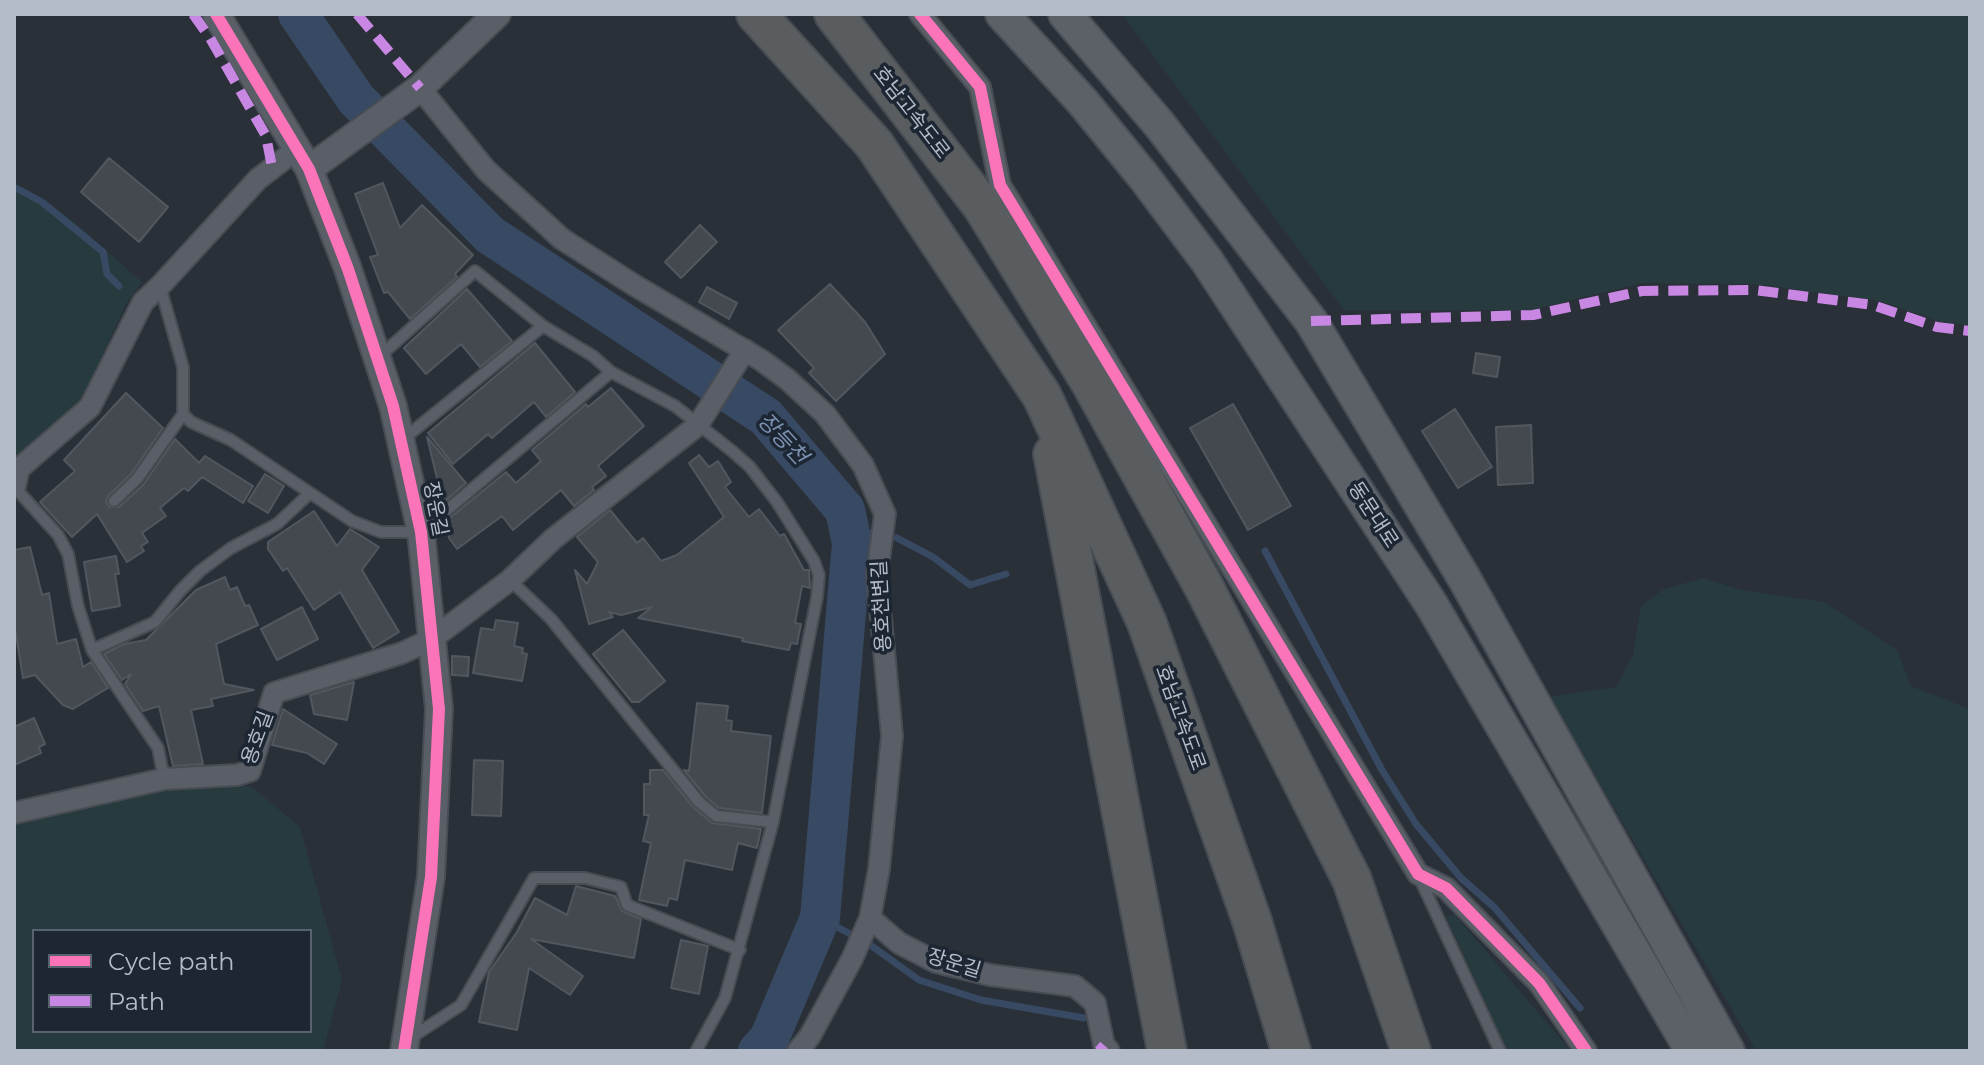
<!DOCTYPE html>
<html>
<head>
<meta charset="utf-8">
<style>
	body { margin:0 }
	#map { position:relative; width:1984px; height:1065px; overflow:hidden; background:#2a3038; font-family:Montserrat,sans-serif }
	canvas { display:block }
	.frame { position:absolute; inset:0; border:16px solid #b4bcc9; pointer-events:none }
	.legend { position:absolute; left:32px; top:929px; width:280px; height:104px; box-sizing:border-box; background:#1d2633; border:2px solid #59626f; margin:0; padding:10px 14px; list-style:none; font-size:24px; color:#b4bcc9 }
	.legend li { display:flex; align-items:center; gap:16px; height:40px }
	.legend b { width:40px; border:2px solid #59626f }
</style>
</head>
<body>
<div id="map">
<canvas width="1984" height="1065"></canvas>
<div class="frame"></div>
<ul class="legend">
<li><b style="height:10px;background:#fb73b8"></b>Cycle path</li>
<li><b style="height:10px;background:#c787e3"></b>Path</li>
</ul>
</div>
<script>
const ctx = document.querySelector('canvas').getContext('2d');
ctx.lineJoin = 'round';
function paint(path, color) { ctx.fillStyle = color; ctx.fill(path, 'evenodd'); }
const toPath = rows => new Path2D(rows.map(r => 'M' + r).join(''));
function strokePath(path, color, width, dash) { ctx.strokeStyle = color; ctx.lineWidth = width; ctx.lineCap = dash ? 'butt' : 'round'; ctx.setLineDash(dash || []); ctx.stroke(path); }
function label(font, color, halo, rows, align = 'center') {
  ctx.font = font + ' Montserrat,"Noto Sans KR",sans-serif'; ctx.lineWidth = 7; ctx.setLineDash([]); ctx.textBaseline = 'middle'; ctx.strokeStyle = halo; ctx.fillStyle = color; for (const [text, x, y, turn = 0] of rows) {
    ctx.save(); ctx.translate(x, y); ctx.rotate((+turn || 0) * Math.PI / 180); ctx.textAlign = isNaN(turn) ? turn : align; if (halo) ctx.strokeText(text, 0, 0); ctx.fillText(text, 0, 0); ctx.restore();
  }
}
paint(toPath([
	[1122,14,1970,14,1970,325,1941,322,1880,301,1755,284,1642,283,1531,310,1344,310],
	[14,183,43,199,80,227,142,282,126,304,81,402,14,463],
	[1704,578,1741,590,1824,602,1897,650,1911,686,1970,709,1970,1051,1756,1051,1549,697,1616,687,1633,655,1641,606,1664,589],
	[251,786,300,827,342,980,323,1051,14,1051,14,819,164,789],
	[34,931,310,931,310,1031,34,1031],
	[1455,915,1571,1051,1507,1051,1446,916]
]), '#273a3e');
strokePath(toPath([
	[14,187,42,202,103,252,107,274,119,286],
	[897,538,933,557,970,585,1006,574],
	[852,543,873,532],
	[1265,551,1382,770,1416,824,1461,878,1494,907,1580,1008],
	[820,918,854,936],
	[869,944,919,980,981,1000,1084,1018]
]), '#384963', 7);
strokePath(toPath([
	[298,14,356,99,490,235,766,417,845,510,852,543,820,918,769,1039,758,1051]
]), '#384963', 40);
const building = toPath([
	[109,158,168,207,139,242,81,192,109,158],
	[383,183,400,228,422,205,473,255,455,274,457,277,410,319,388,292,384,293,370,257,378,255,355,194,383,183],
	[700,225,717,242,681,278,665,262,700,225],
	[830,284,865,322,885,354,836,401,809,373,814,368,778,330,830,284],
	[707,287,737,303,729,319,699,302,707,287],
	[467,289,512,341,480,367,461,344,426,374,404,348,467,289],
	[535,343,575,392,546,417,534,402,492,438,488,434,453,464,428,433,535,343],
	[1476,353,1500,357,1497,377,1473,373,1476,353],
	[611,388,644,426,598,466,606,476,592,487,594,490,574,506,561,490,513,530,502,516,457,549,449,538,446,521,506,472,516,483,541,461,532,450,586,404,588,407,611,388],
	[126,393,163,428,131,474,108,496,106,502,109,507,119,507,143,485,175,439,199,463,205,456,253,486,243,503,202,477,188,491,184,488,160,508,166,516,142,533,148,542,141,546,144,551,127,562,97,514,72,537,40,502,75,471,64,460,126,393],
	[1233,404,1291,506,1248,530,1190,428,1233,404],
	[1455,409,1492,467,1458,488,1422,431,1455,409],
	[1531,425,1533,483,1498,485,1496,427,1531,425],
	[427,437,466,483,443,503,427,437],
	[699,455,709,467,718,461,731,482,725,487,749,517,759,509,780,536,784,534,804,570,809,570,810,588,802,586,795,623,801,624,797,644,791,643,789,650,742,641,743,638,638,618,652,607,621,615,609,612,613,617,589,624,575,570,587,584,598,562,577,537,610,510,637,543,643,538,661,561,677,555,724,517,689,463,699,455],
	[265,474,284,486,268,513,248,501,265,474],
	[314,511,337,546,350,529,379,547,362,570,399,632,373,648,340,592,314,610,287,568,283,571,268,549,268,542,314,511],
	[30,547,42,595,49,593,57,644,76,639,83,667,91,662,108,688,73,709,63,705,35,675,23,678,14,622,14,550,30,547],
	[116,556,119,574,115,574,120,606,92,611,84,562,116,556],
	[225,577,230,590,237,587,245,606,249,605,258,625,216,644,224,684,254,690,211,699,213,706,191,710,203,764,173,766,159,706,143,711,125,684,131,674,122,680,104,654,124,644,146,640,196,590,225,577],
	[302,607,318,639,277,660,261,629,302,607],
	[496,620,518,623,514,646,523,648,522,653,527,654,522,681,473,673,481,628,494,630,496,620],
	[623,630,665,681,639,702,632,702,593,654,623,630],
	[452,656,469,657,468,676,452,675,452,656],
	[354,682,347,720,314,714,310,695,354,682],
	[697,703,728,706,726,720,732,721,731,731,771,736,762,813,719,808,705,796,684,770,689,771,697,703],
	[283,709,337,744,324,764,307,753,272,745,283,709],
	[34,718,45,744,39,747,41,753,14,765,14,727,34,718],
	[474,760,503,761,501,816,472,815,474,760],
	[650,770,663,770,693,807,712,823,761,829,757,848,738,843,732,870,685,860,677,900,669,898,667,906,639,900,651,843,643,841,649,815,644,815,644,784,650,784,650,770],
	[576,886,615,896,622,911,641,919,634,958,531,939,583,976,570,995,529,968,517,1030,479,1022,489,972,517,932,535,898,567,915,576,886],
	[681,940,708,946,699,994,671,988,681,940]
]);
paint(building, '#444950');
strokePath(building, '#52575f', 2);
const service = toPath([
	[160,286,183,367,183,414,191,422,231,440,352,521,381,532,421,532,611,372],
	[380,356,475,271,543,326,593,356,611,372,675,406,732,451,750,467,777,502,814,561,819,575,817,597,773,822,725,998,696,1051],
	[402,440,543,326],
	[24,468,19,492,58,535,68,554,78,606,92,650,158,748,164,779],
	[114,501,137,479,183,414],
	[510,580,551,619,699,802,716,816,773,822],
	[92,650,155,622,180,591,200,571,231,548,277,524,310,493],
	[1420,879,1500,1051],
	[412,1037,461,1005,534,878,585,878,621,887,627,905,740,950]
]);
const minor = toPath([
	[920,14,980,87,1000,185,1418,874,1446,888,1539,983,1586,1051],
	[420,88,486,170,562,239,634,285,761,360,787,379,825,414,863,465,885,514,877,575,892,736,879,869,870,918],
	[14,473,90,407,143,302,160,286,258,179,297,149],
	[14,813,164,779,237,775,250,771,274,693,402,653,432,639,510,580,553,539,698,425,745,350],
	[798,1051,810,1036,852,959,870,918,899,943,936,962,990,975,1075,986,1095,1003,1104,1045,1109,1051]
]);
const tertiary = toPath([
	[216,14,309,169,348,269,393,406,421,532,439,709,431,877,404,1051],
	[309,169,420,88,497,14]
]);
const primary = toPath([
	[1002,14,1082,101,1144,177,1207,261,1431,604,1692,1051],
	[1065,14,1159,124,1311,321,1464,578,1728,1051]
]);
const motorway = toPath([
	[756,14,874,144,1042,396,1147,623,1252,921,1291,1051],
	[834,14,983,207,1091,383,1204,587,1352,880,1411,1051],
	[1053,454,1167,1051]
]);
strokePath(service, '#484c53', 14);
strokePath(minor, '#484c53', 24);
strokePath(tertiary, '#484c53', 30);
strokePath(primary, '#484c55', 36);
strokePath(motorway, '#474c53', 42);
strokePath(service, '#5a5e66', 10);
strokePath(minor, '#5a5e66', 20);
strokePath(tertiary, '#5a5e66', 26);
strokePath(primary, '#5c6168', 32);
strokePath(motorway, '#5a5d60', 38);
strokePath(toPath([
	[193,14,210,38,266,136,272,167],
	[357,14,420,88],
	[1311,321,1533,315,1642,291,1754,290,1873,305,1937,327,1970,331],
	[1099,1051,1104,1045]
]), '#c787e3', 10, [20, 10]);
strokePath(toPath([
	[216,14,309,169,348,269,393,406,421,532,439,709,431,877,404,1051],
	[920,14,980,87,1000,185,1418,874,1446,888,1539,983,1586,1051]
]), '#fb73b8', 12);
label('20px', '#b4bcc9', '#1d2633', [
	["호남고속도로",911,113,52],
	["장운길",435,509,79],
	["동문대로",1373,515,57],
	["용호천변길",882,606,-93],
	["호남고속도로",1180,718,70],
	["용호길",258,738,-70],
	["장운길",954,964,17]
]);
label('italic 22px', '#7c92b1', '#1d2633', [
	["장등천",782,439,47]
]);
</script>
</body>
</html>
